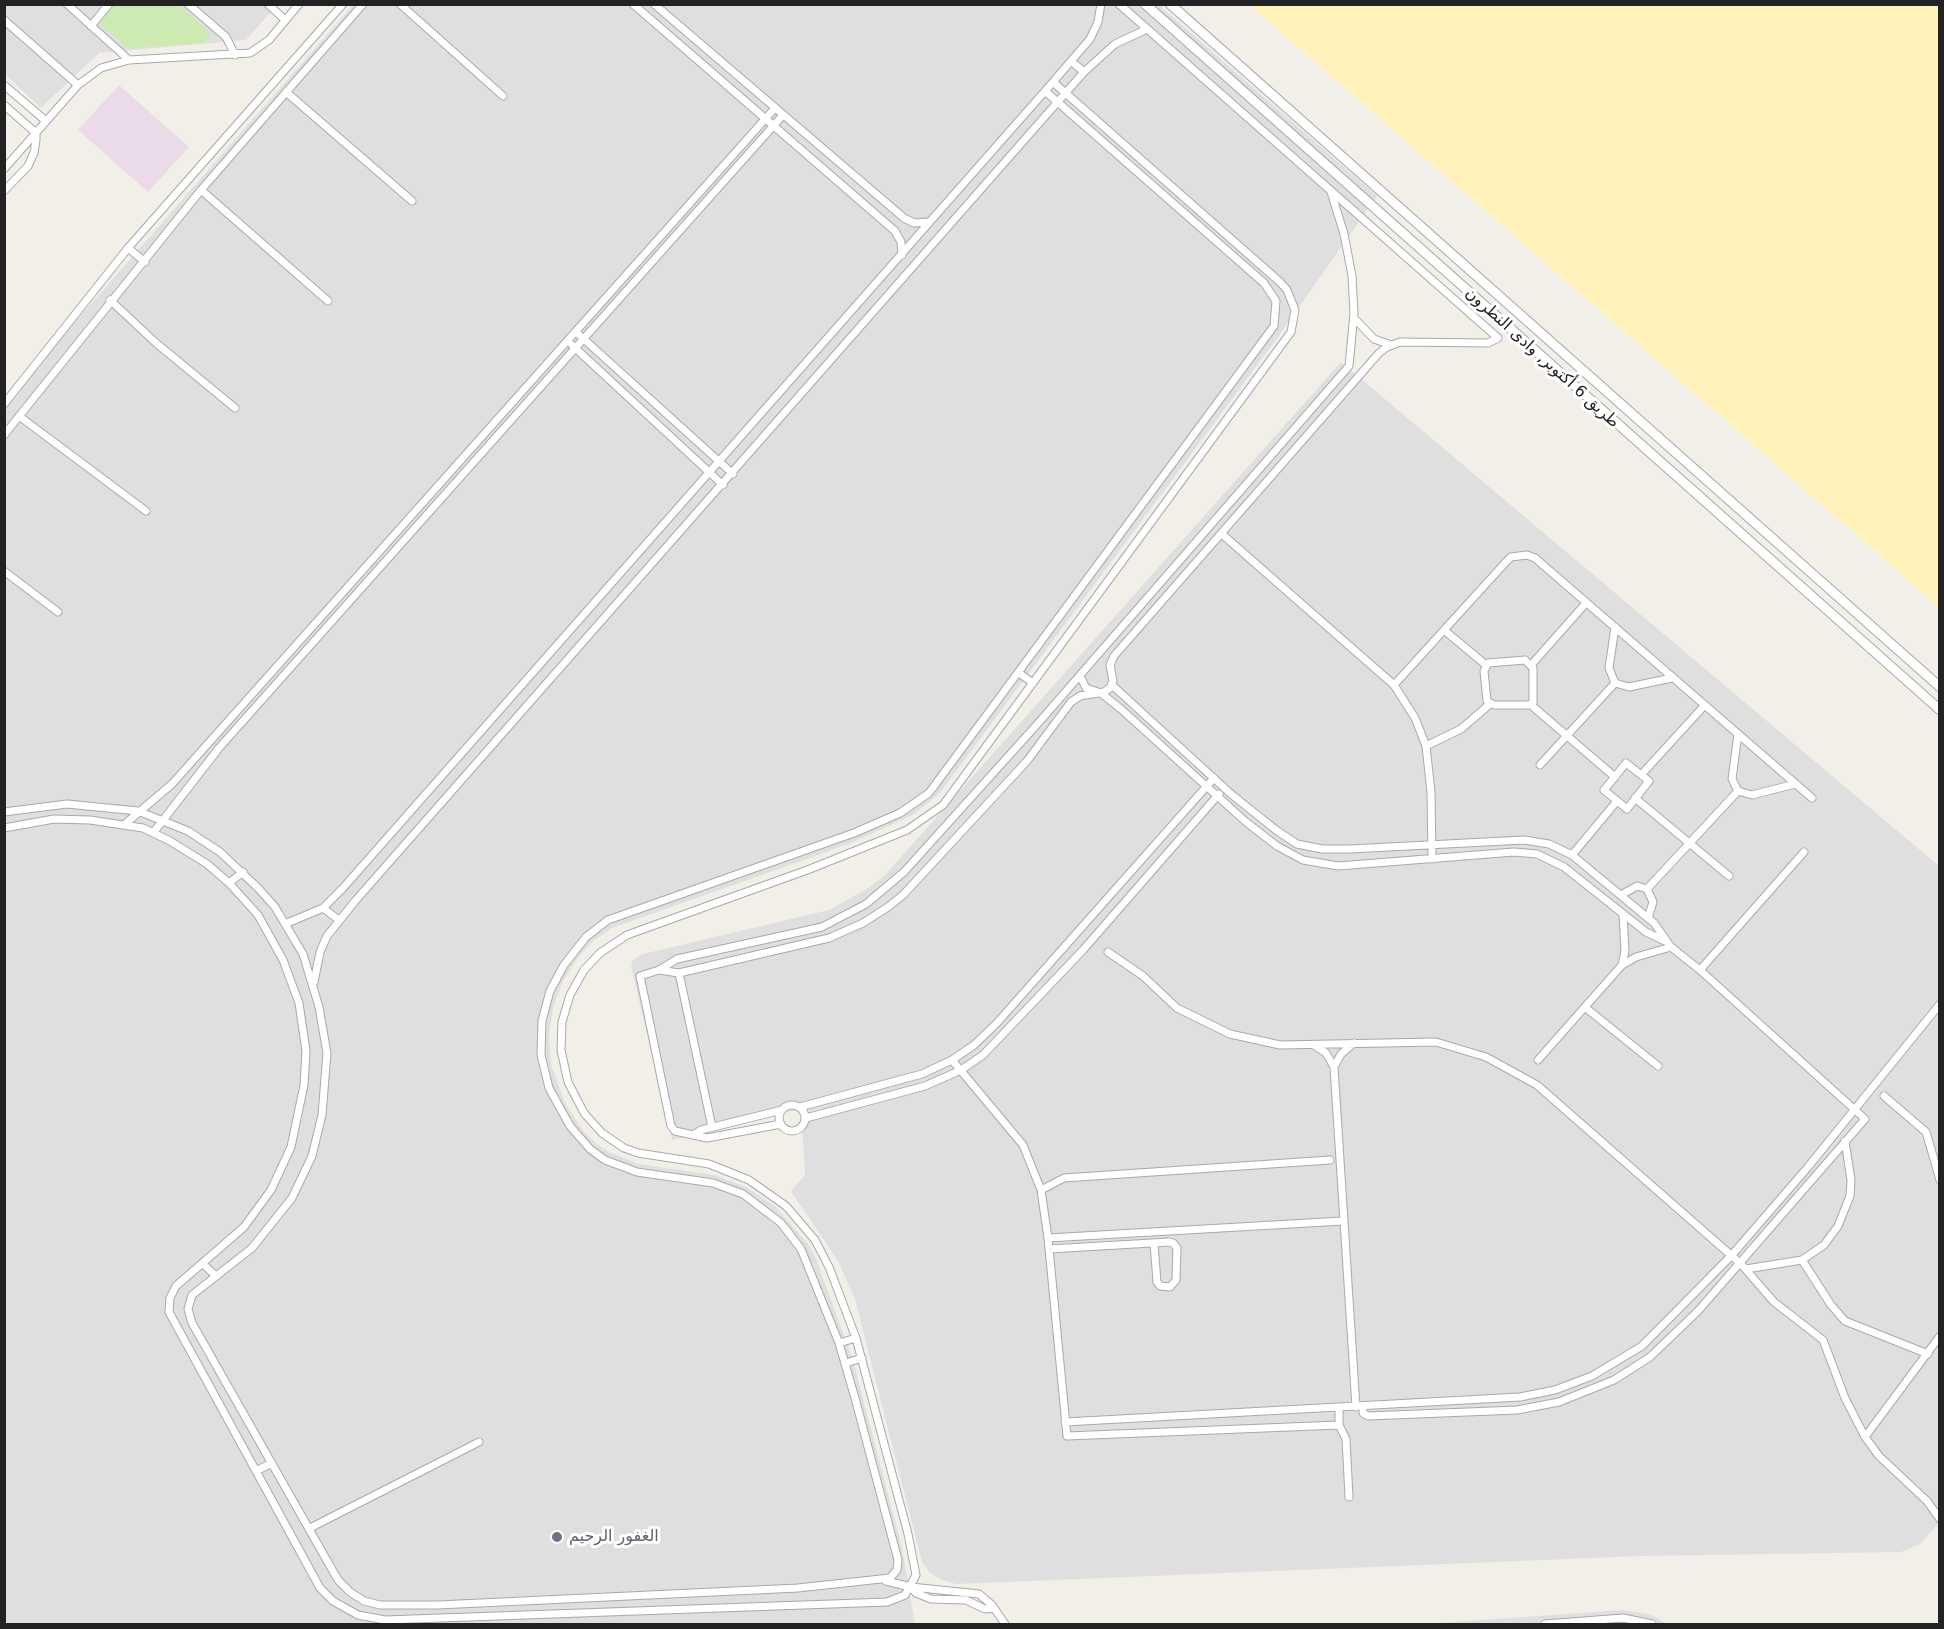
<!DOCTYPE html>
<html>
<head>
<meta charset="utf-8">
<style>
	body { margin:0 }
	#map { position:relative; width:1944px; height:1629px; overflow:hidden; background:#f2efe9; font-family:"DejaVu Sans",sans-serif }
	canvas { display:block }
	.frame { position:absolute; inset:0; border:6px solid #222; pointer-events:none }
</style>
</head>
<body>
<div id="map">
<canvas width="1944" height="1629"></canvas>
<div class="frame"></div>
</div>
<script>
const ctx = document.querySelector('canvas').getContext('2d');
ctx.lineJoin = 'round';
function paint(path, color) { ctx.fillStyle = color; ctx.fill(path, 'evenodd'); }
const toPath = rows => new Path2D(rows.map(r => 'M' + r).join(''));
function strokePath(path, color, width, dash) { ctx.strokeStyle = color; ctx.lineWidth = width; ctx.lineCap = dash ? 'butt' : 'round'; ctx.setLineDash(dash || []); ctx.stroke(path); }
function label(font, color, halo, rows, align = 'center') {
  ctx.font = font + ' "DejaVu Sans","Noto Naskh Arabic",sans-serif'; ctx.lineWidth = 6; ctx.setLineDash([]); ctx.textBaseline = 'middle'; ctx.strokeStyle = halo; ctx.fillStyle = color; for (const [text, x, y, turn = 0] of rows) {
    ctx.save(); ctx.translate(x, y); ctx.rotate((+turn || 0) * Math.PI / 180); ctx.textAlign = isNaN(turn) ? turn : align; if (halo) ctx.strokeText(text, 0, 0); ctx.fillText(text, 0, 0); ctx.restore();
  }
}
paint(toPath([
	[4,5,277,5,246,40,99,53,41,108,5,74],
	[353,5,1159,5,1377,196,1278,337,940,793,913,815,849,844,612,928,593,941,577,959,563,981,553,1008,549,1036,551,1064,566,1105,584,1132,596,1143,609,1152,638,1164,714,1175,746,1187,775,1206,808,1244,816,1259,853,1360,902,1548,915,1624,5,1624,5,402],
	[1341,362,1939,866,1939,1523,1920,1544,1901,1552,1641,1556,956,1584,942,1580,930,1573,922,1562,855,1299,838,1261,791,1191,805,1175,801,1109,672,1140,631,966,633,960,643,954,829,910,870,887,885,875],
	[1623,1610,1652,1615,1667,1624,1425,1624]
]), '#e0dfdf');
paint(toPath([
	[119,85,189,147,148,192,78,130]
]), '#ebdbe8');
paint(toPath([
	[114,5,178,5,209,32,210,36,203,43,127,48,101,25,102,18]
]), '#cdebb0');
paint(toPath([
	[1250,5,1939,5,1939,607]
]), '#fff1ba');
const minor = toPath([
	[67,4,129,60],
	[188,4,226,37,235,55],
	[268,4,285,20],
	[400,4,503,96],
	[633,4,895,231,901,242,902,255],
	[654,4,904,218,914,223,929,222],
	[4,20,78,85],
	[91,26,109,4],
	[1071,61,1084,72],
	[4,85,46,121],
	[286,92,412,201],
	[4,105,36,133,36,140,34,153,28,166,4,191],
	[4,169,78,85,101,68,129,60,250,53,269,40,299,4],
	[201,190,328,301],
	[128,248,145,262],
	[110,300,156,343,235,408],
	[1354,318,1374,339,1391,345],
	[576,332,733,474],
	[572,345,723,485],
	[4,404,128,248,343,4],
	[19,416,146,511],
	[4,435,201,190,363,4],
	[1223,535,1394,685,1415,718,1426,746,1431,792,1432,859],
	[4,571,58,612],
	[1615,627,1609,668,1615,683,1629,687,1672,678],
	[1444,630,1486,665],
	[1525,660,1533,668,1533,703,1528,705,1494,705,1487,701,1484,671,1488,663,1525,660],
	[1532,664,1586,603],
	[1019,673,1033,683],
	[1080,676,1086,688,1101,693,1122,710,1246,822,1277,846,1303,860,1338,866,1514,852,1537,854,1564,867,1646,932,1665,941],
	[1112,685,1231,794,1276,830,1297,844,1322,849,1350,849,1524,840,1549,844,1572,855,1654,923,1671,947,1700,970,1865,1119,1698,1311,1650,1357,1614,1380,1559,1402,1517,1410,1368,1416,1363,1413,1363,1407],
	[1394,685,1505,563,1511,557,1527,555,1535,558,1812,798],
	[1531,705,1615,777],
	[1738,734,1732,779,1738,791,1752,795,1795,784],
	[1426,746,1461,729,1490,704],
	[1626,763,1649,781,1627,809,1604,790,1626,763],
	[1540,765,1615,683],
	[1641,775,1704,706],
	[1635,798,1729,876],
	[4,812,67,804,138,811,188,831,220,852,258,888,275,907,303,954,319,1007,327,1053,322,1115,312,1156,292,1198,252,1248,192,1295,188,1309,192,1323,338,1580,350,1592,364,1601,380,1605,438,1605,798,1588,890,1578,897,1570,898,1560,855,1398,839,1343,801,1249,781,1223,743,1194,713,1183,637,1172,605,1160,590,1149,570,1126,549,1088,541,1055,542,1021,550,991,564,965,586,937,608,920,854,833,900,813,929,793,1274,326,1276,301,1264,283,1045,91],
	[125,824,172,784,775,108],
	[4,828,54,819,90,820,143,828,170,841,207,864,229,883,258,915,283,960,299,1003,306,1051,304,1085,291,1147,271,1190,244,1227,176,1286,170,1298,169,1312,320,1588,333,1601,358,1615,385,1620,887,1602,905,1595,916,1575,908,1534,856,1338,829,1267,815,1240,786,1206,749,1180,709,1164,638,1153,624,1148,602,1133,584,1113,568,1082,561,1050,562,1022,570,995,584,970,600,953,627,935,810,869,907,830,943,805,1291,332,1295,310,1287,290,1280,282,1053,82],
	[153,833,219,748,783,115],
	[1572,855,1617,801],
	[229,883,243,872],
	[1647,889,1738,791],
	[1621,895,1637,886,1647,889,1653,902,1648,918],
	[323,908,339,920],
	[285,924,323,908,343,888,1053,82,1090,39,1098,22,1101,4],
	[1108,952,1143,976,1177,1008,1230,1034,1280,1045,1436,1042,1486,1057,1537,1085,1741,1264,1774,1302,1823,1340,1845,1398,1865,1437,1879,1456,1927,1501,1940,1519],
	[1622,965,1625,951,1623,914],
	[659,970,679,973,829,938,863,923,888,907,903,895,1027,761,1071,702,1080,696,1104,692,1110,688,1113,681,1110,665,1114,656,1379,353,1387,347,1400,342,1488,343,1498,338,1119,4],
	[1700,970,1804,852],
	[679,973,712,1127],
	[314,982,320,952,327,936,356,900,1084,72,1115,44,1147,29],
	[1586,1008,1658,1066],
	[1354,1043,1341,1054,1334,1067,1356,1407],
	[1314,1045,1326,1053,1334,1067],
	[952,1060,1023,1145,1041,1190,1048,1238,1067,1436,1339,1425],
	[1538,1060,1622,965,1636,957,1671,947],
	[1884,1096,1926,1132,1940,1180],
	'779 1118a13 13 0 1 1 26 0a13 13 0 1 1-26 0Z',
	[800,1107,922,1074,952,1060,974,1045,996,1024,1214,778],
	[806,1118,925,1086,961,1070,983,1055,1083,950,1219,794],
	[781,1124,707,1138,675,1131,671,1126,640,976,659,970,677,959,822,927,866,904,904,872,1041,720,1349,366,1354,313,1352,276,1344,234,1331,192],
	[693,1135,701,1130,782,1110],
	[1041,1190,1064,1178,1330,1160],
	[1048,1238,1343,1221],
	[1049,1249,1169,1242,1173,1243,1177,1248,1176,1280,1170,1287,1160,1286,1157,1282,1154,1243],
	[1802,1260,1831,1305,1845,1321,1928,1354],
	[203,1264,216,1276],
	[1746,1269,1802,1260,1824,1245,1838,1226,1850,1196,1851,1180,1845,1141],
	[839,1343,856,1338],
	[846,1363,862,1358],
	[1339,1408,1339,1425,1346,1439,1349,1497],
	[1065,1422,1520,1397,1555,1390,1592,1376,1642,1346,1731,1256,1808,1167,1940,1004],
	[1865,1437,1940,1336],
	[256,1471,272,1463],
	[310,1528,479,1442],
	[886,1581,911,1587,979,1594,992,1605,1005,1624],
	[911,1587,916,1593,931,1599,966,1600,985,1609,994,1608],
	[1545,1624,1623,1618,1652,1624]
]);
const tertiary = toPath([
	[1145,4,1940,710],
	[1170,4,1940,687]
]);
strokePath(minor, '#a9a9a9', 9);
strokePath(tertiary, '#a9a9a9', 11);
strokePath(minor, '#fff', 7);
strokePath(tertiary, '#fff', 9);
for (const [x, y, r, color] of [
	[557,1537,6,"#6b7280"]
]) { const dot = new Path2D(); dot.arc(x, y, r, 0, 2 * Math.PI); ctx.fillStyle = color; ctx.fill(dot); strokePath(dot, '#fff', 2); }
label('16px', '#222', '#fff', [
	["طريق 6 أكتوبر, وادى النطرون",1542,358,42]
]);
label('16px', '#5b616d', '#fff', [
	["الغفور الرحيم",569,1537]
], 'left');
</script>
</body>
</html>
